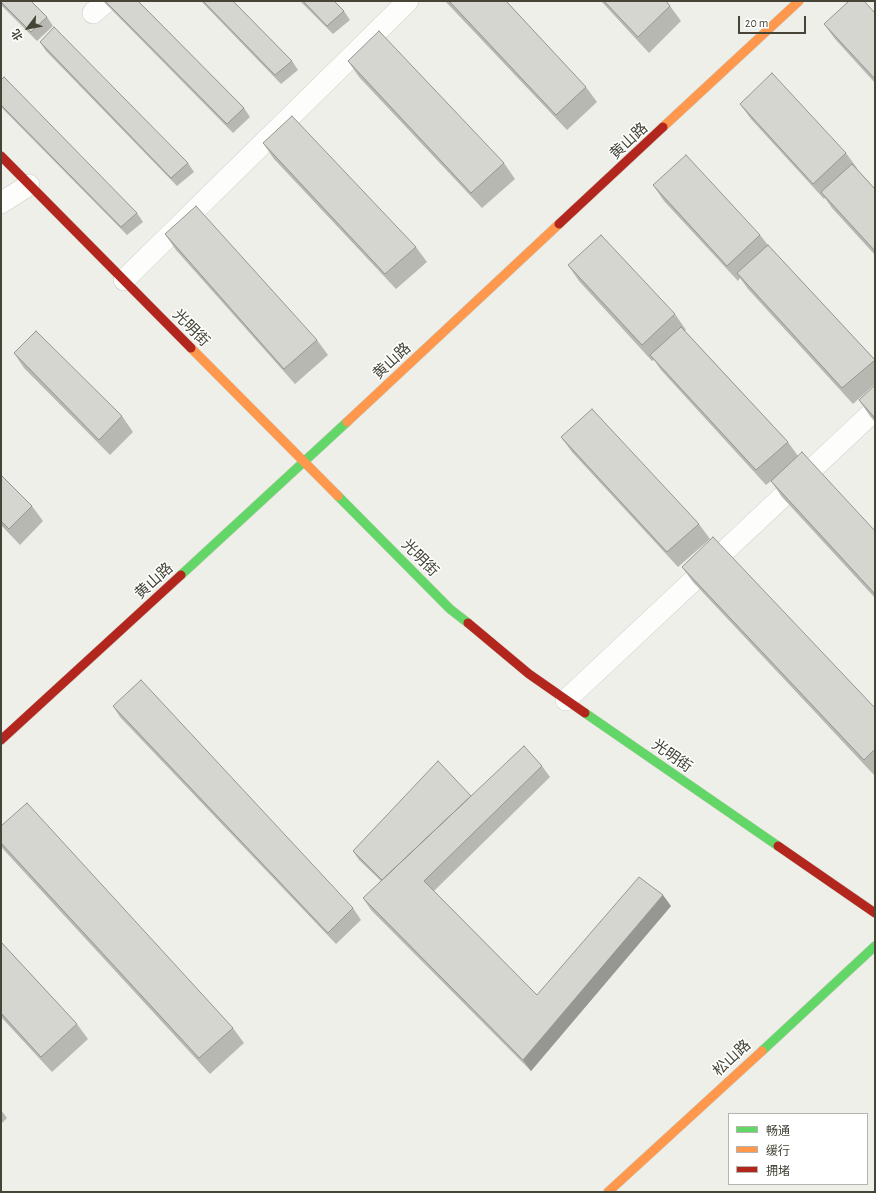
<!DOCTYPE html>
<html>
<head>
<meta charset="utf-8">
<style>
	body { margin:0 }
	#map { position:relative; width:876px; height:1193px; overflow:hidden; background:#efefea; font-family:"Alegreya Sans","Noto Sans SC",sans-serif }
	canvas { display:block }
	.frame { position:absolute; inset:0; border:2px solid #454437; pointer-events:none }
	.legend { position:absolute; left:728px; top:1113px; width:140px; height:72px; box-sizing:border-box; background:#fff; border:1px solid #b5b4af; margin:0; padding:5px 7px; list-style:none; font-size:12px; color:#454437 }
	.legend li { display:flex; align-items:center; gap:8px; height:20px }
	.legend b { width:20px; border:1px solid #b5b4af }
	.north { position:absolute; left:8px; top:8px; width:40px; height:40px; -webkit-text-stroke:3px #fff; paint-order:stroke; rotate:238deg; font-size:11px; font-weight:700; line-height:16px; text-align:center; color:#454437 }
	.north::after { content:''; display:block; margin:auto; width:14px; height:18px; background:#454437; clip-path:polygon(50% 0,100% 100%,50% 72%,0 100%) }
	.scale { position:absolute; left:738px; top:16px; width:68px; height:18px; box-sizing:border-box; border:2px solid #454437; border-top:0; padding-left:5px; font-size:12px; line-height:14px; white-space:nowrap; color:#454437; -webkit-text-stroke:3px #fff; paint-order:stroke }
</style>
</head>
<body>
<div id="map">
<canvas width="876" height="1193"></canvas>
<div class="frame"></div>
<ul class="legend">
<li><b style="height:5px;background:#63d668"></b>畅通</li>
<li><b style="height:5px;background:#ff974d"></b>缓行</li>
<li><b style="height:5px;background:#b3261e"></b>拥堵</li>
</ul>
<div class="north">北</div>
<div class="scale">20 m</div>
</div>
<script>
const ctx = document.querySelector('canvas').getContext('2d');
ctx.lineJoin = 'round';
const toPath = rows => new Path2D(rows.map(r => 'M' + r).join(''));
function strokePath(path, color, width, dash) { ctx.strokeStyle = color; ctx.lineWidth = width; ctx.lineCap = dash ? 'butt' : 'round'; ctx.setLineDash(dash || []); ctx.stroke(path); }
function paint(path, color) { ctx.fillStyle = color; ctx.fill(path, 'evenodd'); }
function label(font, color, halo, rows, align = 'center') {
  ctx.font = font + ' "Alegreya Sans","Noto Sans SC",sans-serif'; ctx.lineWidth = 3; ctx.setLineDash([]); ctx.textBaseline = 'middle'; ctx.strokeStyle = halo; ctx.fillStyle = color; for (const [text, x, y, turn = 0] of rows) {
    ctx.save(); ctx.translate(x, y); ctx.rotate((+turn || 0) * Math.PI / 180); ctx.textAlign = isNaN(turn) ? turn : align; if (halo) ctx.strokeText(text, 0, 0); ctx.fillText(text, 0, 0); ctx.restore();
  }
}
const street = toPath([
	[93,13,107,1],
	[1,203,29,185],
	[124,280,408,1],
	[566,700,875,410]
]);
const fast = toPath([
	[338,496,450,609,468,623],
	[181,575,347,422],
	[585,713,778,846],
	[762,1051,875,946]
]);
const slow = toPath([
	[663,127,799,1],
	[191,348,338,496],
	[347,422,559,224],
	[608,1192,762,1051]
]);
const jam = toPath([
	[1,156,191,348],
	[559,224,663,127],
	[468,623,529,674,585,713],
	[1,740,181,575],
	[778,846,875,913]
]);
strokePath(street, '#cdcdc8', 22);
strokePath(fast, '#cecfc3', 10);
strokePath(slow, '#cecfc3', 10);
strokePath(jam, '#cecfc3', 10);
strokePath(street, '#fdfdfc', 21);
strokePath(fast, '#63d668', 9);
strokePath(slow, '#ff974d', 9);
strokePath(jam, '#b3261e', 9);
paint(toPath([
	[1,1,47,17,53,26,37,41,1,5],
	[103,1,138,1,244,108,250,117,233,133],
	[201,1,233,1,292,61,298,70,281,84],
	[300,1,334,1,344,11,350,20,333,34],
	[445,1,506,1,586,87,597,102,567,130],
	[601,1,666,1,670,6,681,21,649,53],
	[875,13,875,83,835,39,824,24],
	[40,42,188,163,194,172,177,186,46,51],
	[348,61,504,163,515,179,482,208,359,77],
	[1,80,137,213,143,222,127,235,1,107],
	[740,104,846,153,857,168,857,169,875,189,875,255,832,208,825,198,824,199,751,119],
	[263,143,416,247,427,262,396,289,274,159],
	[653,185,760,235,768,245,875,360,875,384,853,404,748,289,740,278,738,281,664,201],
	[165,234,317,340,328,355,295,384,176,250],
	[568,265,675,314,686,330,685,331,788,442,798,456,875,531,875,598,782,497,771,481,766,485,661,370,654,360,652,361,579,281],
	[14,353,122,416,133,432,110,455,24,368],
	[875,385,875,422,870,416,859,400],
	[561,437,699,524,710,539,678,567,572,452],
	[1,475,32,506,43,521,20,545,1,525],
	[682,567,875,708,875,775,874,775,693,582],
	[113,706,353,908,361,920,336,944,120,717],
	[542,766,550,777,434,891,537,995,671,906,531,1071,371,910,363,898,381,881,359,860,353,851,471,796],
	[1,826,233,1028,244,1043,210,1074,3,849,1,846],
	[1,942,77,1024,88,1039,52,1072,1,1017],
	[1,1110,7,1118,1,1124]
]), '#b8b8b3');
paint(toPath([
	[663,895,671,906,531,1071,523,1060]
]), '#969692');
const building = toPath([
	[1,1,31,1,47,17,31,32,1,2,1,1],
	[105,1,138,1,244,108,227,124,105,1],
	[203,1,233,1,292,61,275,75,203,1],
	[303,1,334,1,344,11,327,26,303,1],
	[449,1,506,1,586,87,556,115,449,1],
	[604,1,666,1,670,6,638,37,604,1],
	[849,1,864,1,875,13,875,79,824,24,849,1],
	[54,27,188,163,171,178,40,42,54,27],
	[379,31,504,163,471,193,348,61,379,31],
	[772,73,846,153,813,184,740,104,772,73],
	[4,77,137,213,121,227,1,105,1,80,4,77],
	[292,116,416,247,385,274,263,143,292,116],
	[686,155,760,235,727,266,653,185,686,155],
	[852,164,875,189,875,251,821,192,852,164],
	[196,206,317,340,284,369,165,234,196,206],
	[601,235,675,314,642,345,568,265,601,235],
	[768,245,875,360,842,388,737,273,768,245],
	[681,327,788,442,756,470,650,355,681,327],
	[36,331,122,416,99,440,14,353,36,331],
	[875,385,875,418,859,400,875,385],
	[592,409,699,524,667,552,561,437,592,409],
	[802,452,875,531,875,594,771,481,802,452],
	[1,475,32,506,9,529,1,521,1,475],
	[713,537,875,708,875,749,864,760,682,567,713,537],
	[141,680,353,908,328,933,113,706,141,680],
	[524,746,542,766,424,881,537,995,639,877,663,895,523,1060,363,898,524,746],
	[438,761,471,796,382,880,353,851,438,761],
	[27,803,233,1028,199,1058,1,843,1,826,27,803],
	[1,942,77,1024,41,1057,1,1013,1,942]
]);
paint(building, '#d6d6d0');
strokePath(building, '#969692', 1);
label('15px', '#454437', '#fff', [
	["黄山路",629,141,-43],
	["光明街",191,328,45],
	["黄山路",392,361,-43],
	["光明街",420,558,45],
	["黄山路",154,581,-42],
	["光明街",672,756,35],
	["松山路",732,1058,-43]
]);
</script>
</body>
</html>
